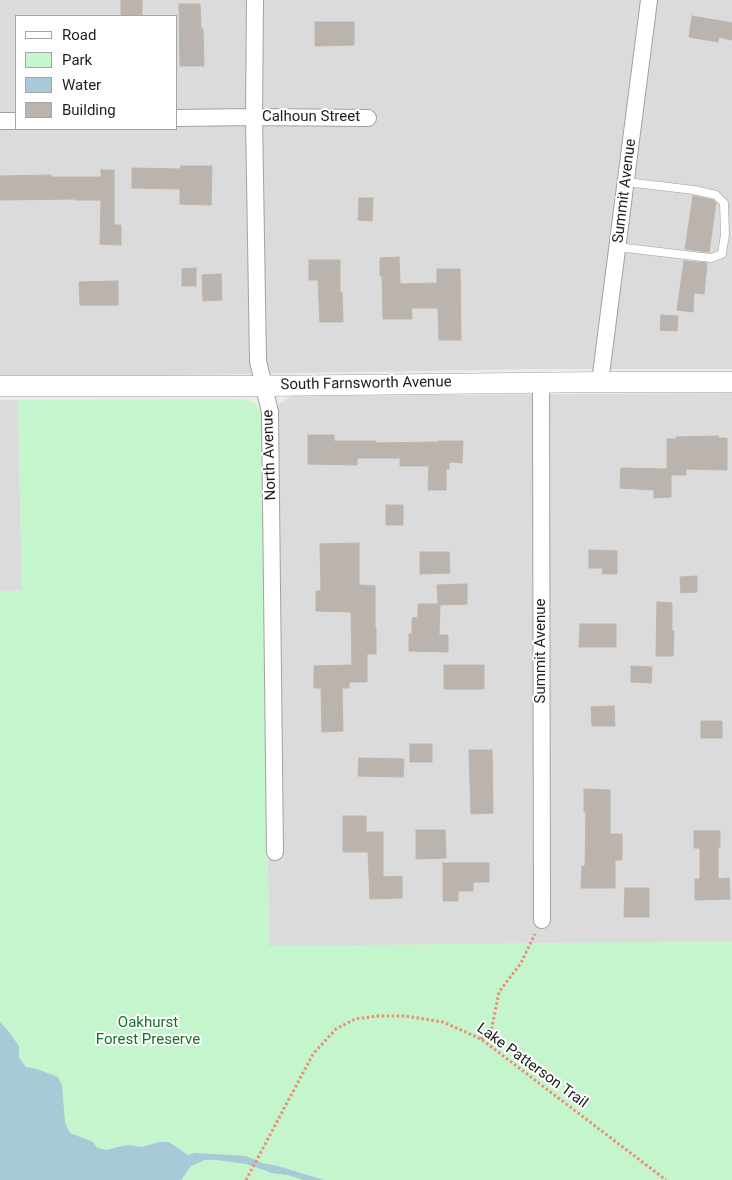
<!DOCTYPE html>
<html>
<head>
<meta charset="utf-8">
<style>
	body { margin:0 }
	#map { position:relative; width:732px; height:1180px; overflow:hidden; background:#eeece5; font-family:Roboto,sans-serif }
	canvas { display:block }
	.legend { position:absolute; left:15px; top:15px; width:162px; height:115px; box-sizing:border-box; background:#fff; border:1px solid #a5a5a5; margin:0; padding:6px 9px; list-style:none; font-size:15px; color:#1e1e1e }
	.legend li { display:flex; align-items:center; gap:10px; height:25px }
	.legend b { width:25px; border:1px solid #a5a5a5 }
</style>
</head>
<body>
<div id="map">
<canvas width="732" height="1180"></canvas>
<ul class="legend">
<li><b style="height:6px;background:#fff"></b>Road</li>
<li><b style="height:14px;background:#c5f5cd"></b>Park</li>
<li><b style="height:14px;background:#a8c9d8"></b>Water</li>
<li><b style="height:14px;background:#bbb4ae"></b>Building</li>
</ul>
</div>
<script>
const ctx = document.querySelector('canvas').getContext('2d');
ctx.lineJoin = 'round';
function paint(path, color) { ctx.fillStyle = color; ctx.fill(path, 'evenodd'); }
const toPath = rows => new Path2D(rows.map(r => 'M' + r).join(''));
function strokePath(path, color, width, dash) { ctx.strokeStyle = color; ctx.lineWidth = width; ctx.lineCap = dash ? 'butt' : 'round'; ctx.setLineDash(dash || []); ctx.stroke(path); }
function label(font, color, halo, rows, align = 'center') {
  ctx.font = font + ' Roboto,sans-serif'; ctx.lineWidth = 4; ctx.setLineDash([]); ctx.textBaseline = 'middle'; ctx.strokeStyle = halo; ctx.fillStyle = color; for (const [text, x, y, turn = 0] of rows) {
    ctx.save(); ctx.translate(x, y); ctx.rotate((+turn || 0) * Math.PI / 180); ctx.textAlign = isNaN(turn) ? turn : align; if (halo) ctx.strokeText(text, 0, 0); ctx.fillText(text, 0, 0); ctx.restore();
  }
}
paint(toPath([
	[0,0,732,0,732,369,536,369,130,376,0,377],
	[16,16,176,16,176,129,16,129],
	[732,393,732,941,269,947,262,414,292,396],
	[0,400,18,400,22,590,0,591]
]), '#dcdbdb');
paint(toPath([
	[239,399,249,400,257,405,262,414,269,946,732,941,732,1180,0,1180,0,591,22,590,18,400]
]), '#c5f5cd');
paint(toPath([
	[0,1022,9,1032,19,1046,19,1058,26,1067,37,1069,58,1077,62,1086,65,1123,70,1133,93,1142,97,1148,107,1150,118,1147,129,1145,142,1147,159,1142,169,1142,188,1155,195,1153,246,1156,262,1163,278,1166,324,1180,303,1180,288,1175,271,1173,264,1170,246,1164,216,1160,205,1160,191,1166,181,1180,0,1180]
]), '#a8c9d8');
const building = toPath([
	[121,0,142,0,142,16,121,16,121,0],
	[179,4,200,4,201,29,203,29,204,66,180,66,179,4],
	[692,16,732,23,732,40,719,37,718,42,689,37,692,16],
	[315,22,354,22,354,45,315,46,315,22],
	[181,166,212,166,211,205,180,204,180,189,132,188,132,168,180,169,181,166],
	[101,170,114,170,114,225,121,225,121,245,100,244,101,200,75,200,75,199,0,200,0,176,51,175,51,177,101,177,101,170],
	[693,196,713,200,716,203,709,252,685,249,693,196],
	[359,198,373,198,372,221,358,220,359,198],
	[399,257,400,284,437,283,437,269,460,269,461,340,439,340,438,308,411,308,412,319,383,319,382,276,380,276,380,258,399,257],
	[309,260,340,260,340,292,342,292,343,322,320,322,318,280,309,280,309,260],
	[684,261,707,263,704,294,694,293,693,312,677,310,684,261],
	[196,268,196,286,182,286,182,269,196,268],
	[221,274,222,300,203,301,202,275,221,274],
	[118,281,118,305,80,305,79,282,118,281],
	[661,315,678,316,677,331,660,330,661,315],
	[308,435,334,435,334,441,376,441,376,443,439,442,439,441,463,441,462,463,449,462,449,469,446,469,446,490,428,490,429,466,400,466,400,458,357,458,357,465,308,464,308,435],
	[718,436,718,438,727,438,727,470,686,469,686,475,671,475,671,497,654,498,654,490,620,488,621,468,667,469,667,439,676,439,676,437,718,436],
	[386,505,403,505,403,525,386,525,386,505],
	[359,543,359,585,375,586,375,627,376,627,376,654,367,654,367,682,349,682,349,688,342,688,343,731,322,732,321,688,314,688,314,666,352,665,351,612,316,611,316,591,321,591,320,544,359,543],
	[589,550,617,551,617,574,602,574,603,568,589,568,589,550],
	[420,552,449,552,450,573,420,574,420,552],
	[697,576,697,592,681,593,680,577,697,576],
	[467,584,467,604,440,605,439,635,448,635,448,652,409,651,409,634,412,634,412,618,418,617,418,604,438,604,437,585,467,584],
	[657,602,672,603,672,631,674,631,673,656,656,656,657,602],
	[580,624,616,624,616,647,579,647,580,624],
	[444,665,484,665,484,689,444,689,444,665],
	[631,666,652,667,651,683,631,682,631,666],
	[614,706,615,726,592,726,591,707,614,706],
	[701,721,722,721,722,738,701,738,701,721],
	[410,744,432,744,432,762,410,762,410,744],
	[469,750,492,750,493,813,471,814,469,750],
	[359,758,404,759,403,777,358,776,359,758],
	[584,789,610,790,610,834,622,834,622,860,615,860,615,888,581,888,582,866,585,866,586,812,584,812,584,789],
	[343,816,366,816,366,832,383,832,383,877,402,876,402,898,370,899,368,852,343,852,343,816],
	[416,830,445,830,446,858,416,859,416,830],
	[694,831,720,831,720,847,718,847,718,879,729,878,730,899,695,900,695,879,700,879,700,848,694,848,694,831],
	[443,863,489,863,489,882,473,882,473,891,458,891,458,901,443,901,443,863],
	[625,888,649,888,649,917,624,917,625,888]
]);
paint(building, '#bbb4ae');
strokePath(building, '#beb4a8', 1);
const service = toPath([
	[617,247,711,258,722,254,725,234,724,203,716,195,694,190,626,182]
]);
const minor = toPath([
	[255,0,254,117,258,361,270,412,275,852],
	[176,118,254,117,368,118],
	[0,121,16,121],
	[541,382,542,920],
	[600,382,649,0]
]);
const tertiary = toPath([
	[0,386,263,386,600,382,732,382]
]);
strokePath(service, '#a2a2a2', 9);
strokePath(minor, '#a2a2a2', 18);
strokePath(tertiary, '#a2a2a2', 21);
strokePath(toPath([
	[481,1039,491,1032,499,992,521,963,535,934],
	[246,1180,313,1054,336,1029,355,1019,378,1016,405,1016,443,1022,481,1039,666,1180]
]), '#ee8c75', 3, [2.5, 2.5]);
strokePath(service, '#fff', 8);
strokePath(minor, '#fff', 16);
strokePath(tertiary, '#fff', 20);
label('15px', '#1e1e1e', '#fff', [
	["Calhoun Street",311,117],
	["Summit Avenue",625,191,-83],
	["South Farnsworth Avenue",366,384,-1],
	["North Avenue",270,455,-92],
	["Summit Avenue",541,651,-90],
	["Lake Patterson Trail",532,1066,36]
]);
label('15px', '#147324', '#fff', [
	["Oakhurst",148,1023],
	["Forest Preserve",148,1040]
]);
</script>
</body>
</html>
